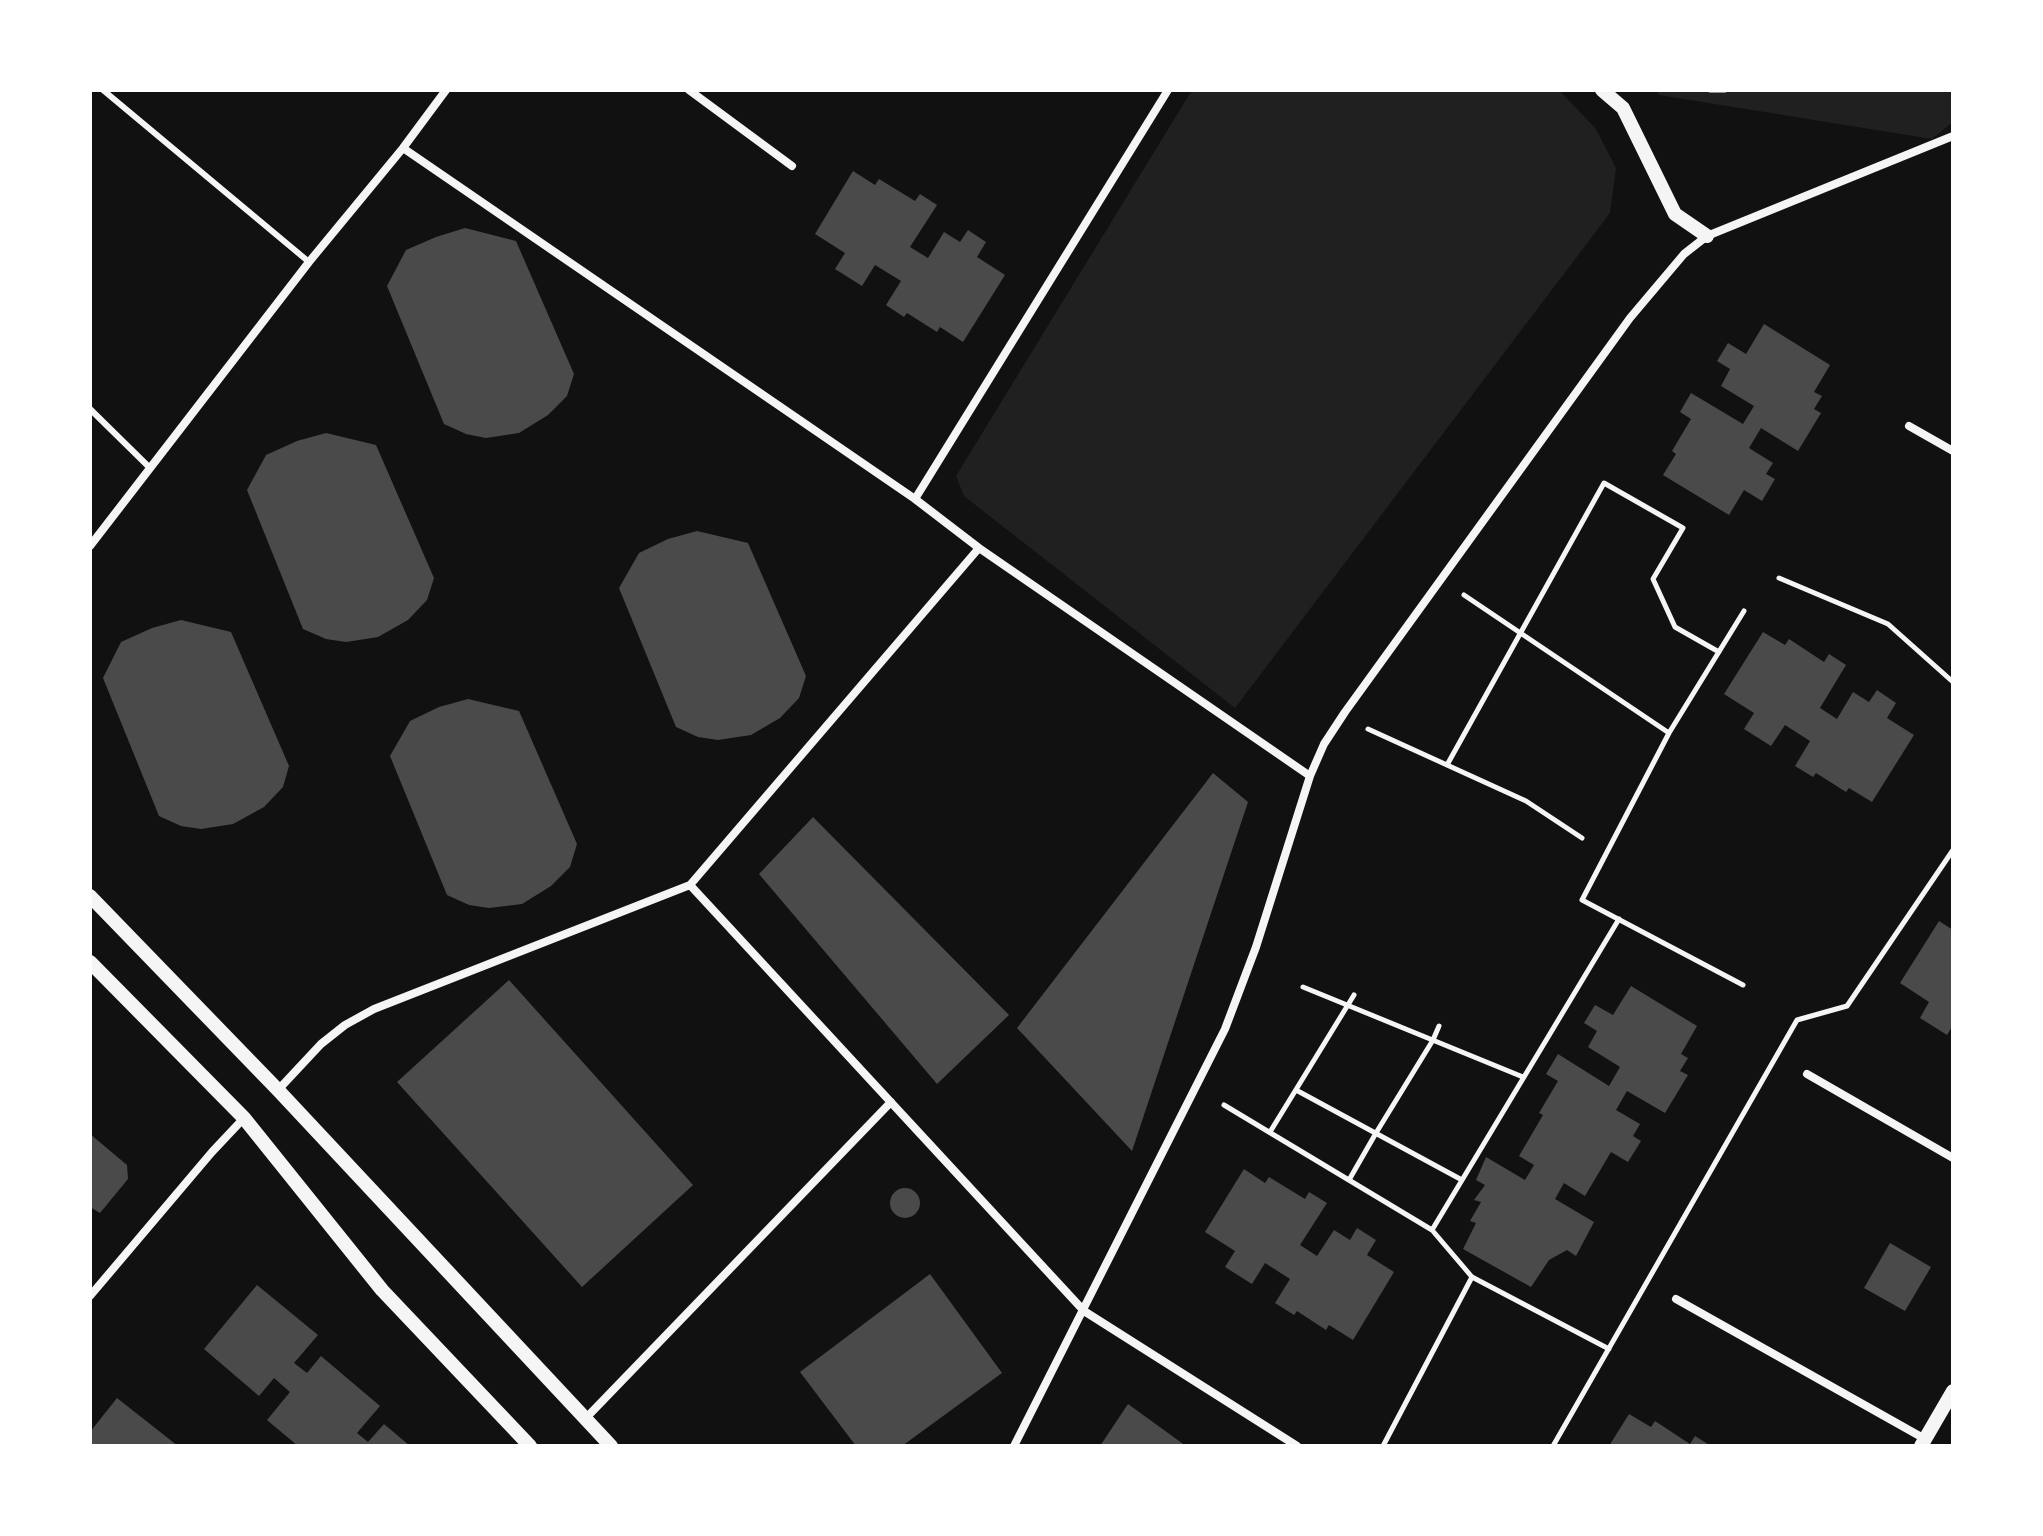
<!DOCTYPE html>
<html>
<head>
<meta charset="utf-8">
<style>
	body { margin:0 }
	#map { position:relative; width:2043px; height:1536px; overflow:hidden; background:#111; font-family:"Varela Round",sans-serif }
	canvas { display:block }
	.frame { position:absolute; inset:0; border:92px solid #fff; pointer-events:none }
</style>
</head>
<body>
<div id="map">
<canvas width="2043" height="1536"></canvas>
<div class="frame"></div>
</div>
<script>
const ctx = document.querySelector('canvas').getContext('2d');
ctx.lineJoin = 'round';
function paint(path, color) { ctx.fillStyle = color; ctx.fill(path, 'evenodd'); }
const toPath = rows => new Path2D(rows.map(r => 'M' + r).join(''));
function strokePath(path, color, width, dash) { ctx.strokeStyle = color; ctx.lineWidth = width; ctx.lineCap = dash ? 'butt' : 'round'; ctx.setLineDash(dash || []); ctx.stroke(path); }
paint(toPath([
	[1192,90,1559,90,1596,129,1616,168,1610,213,1235,708,964,496,956,476],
	[1655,90,1953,90,1953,122,1932,139,1659,95]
]), '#202020');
paint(toPath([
	[853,171,875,185,879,179,915,201,920,194,937,205,910,247,928,258,944,232,960,242,968,230,986,242,977,257,1005,275,963,342,940,327,937,332,907,313,904,317,886,305,901,281,875,265,862,286,835,269,845,253,815,234],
	[465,228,516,241,574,374,567,396,548,415,519,433,486,438,466,434,444,424,387,286,406,250,436,237],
	[1764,324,1830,365,1814,392,1822,396,1814,409,1821,413,1798,451,1761,428,1749,448,1773,463,1766,474,1775,479,1762,501,1744,490,1729,515,1663,475,1676,454,1672,451,1691,419,1680,412,1691,393,1743,424,1754,406,1721,386,1730,369,1717,361,1728,343,1746,354],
	[326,433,376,445,434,578,427,600,408,620,378,637,346,642,326,639,303,629,247,490,266,455,297,441],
	[697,531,748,543,806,676,799,698,780,718,751,735,718,740,698,737,676,727,619,588,639,553,668,539],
	[181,620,231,632,289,766,283,787,264,807,233,824,201,829,181,826,159,816,103,678,121,642,152,628],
	[1763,632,1785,645,1789,639,1824,662,1829,654,1846,665,1820,708,1837,719,1853,692,1869,702,1877,690,1896,703,1887,718,1914,735,1872,802,1849,788,1846,792,1816,773,1813,777,1795,766,1810,741,1785,725,1771,746,1744,729,1754,713,1724,694],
	[468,699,519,711,577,844,570,867,551,886,522,904,489,908,469,905,447,895,390,756,410,721,439,707],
	[1213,773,1248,802,1132,1151,1017,1028],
	[813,817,1009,1015,937,1084,759,874],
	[1939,921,1953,930,1953,1025,1947,1035,1920,1018,1929,1002,1900,983],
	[509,980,693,1185,582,1287,397,1082],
	[1631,986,1697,1026,1681,1054,1688,1058,1680,1071,1688,1075,1665,1113,1627,1091,1616,1110,1640,1124,1633,1136,1641,1141,1628,1162,1611,1152,1585,1196,1564,1183,1555,1199,1594,1222,1576,1256,1567,1250,1549,1260,1531,1287,1463,1249,1476,1223,1470,1221,1481,1202,1474,1200,1485,1185,1476,1180,1486,1157,1525,1180,1534,1165,1519,1156,1543,1115,1539,1113,1558,1081,1546,1074,1558,1054,1609,1086,1620,1067,1588,1047,1597,1031,1584,1023,1595,1005,1613,1015],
	[90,1134,127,1165,128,1179,100,1213,90,1207],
	[1244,1169,1265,1183,1269,1177,1305,1199,1309,1192,1327,1203,1300,1245,1317,1256,1334,1230,1350,1240,1357,1228,1376,1240,1367,1255,1394,1272,1353,1340,1329,1325,1326,1330,1297,1311,1294,1315,1275,1303,1290,1279,1265,1263,1252,1284,1225,1267,1235,1251,1205,1232],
	'890 1203a15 15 0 1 1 30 0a15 15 0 1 1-30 0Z',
	[1890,1243,1931,1267,1905,1311,1864,1288],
	[930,1274,1002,1373,902,1446,856,1446,800,1372],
	[257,1285,318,1335,294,1363,307,1373,321,1356,380,1406,357,1433,368,1442,384,1424,410,1446,298,1446,267,1420,290,1392,274,1378,259,1396,204,1349],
	[117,1398,178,1446,90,1446,90,1432],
	[1128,1404,1186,1446,1100,1446],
	[1629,1414,1651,1427,1655,1421,1690,1444,1695,1436,1711,1446,1609,1446]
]), '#4a4a4a');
strokePath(toPath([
	[1710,90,1725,90],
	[1779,578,1888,624,1953,682],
	[1464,595,1669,733],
	[1368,729,1526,801,1582,838],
	[1447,765,1604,483,1683,528,1653,579,1675,627,1719,652],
	[1743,985,1582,900,1669,733,1744,611],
	[1303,987,1523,1077],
	[1296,1090,1462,1180],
	[1224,1105,1432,1230,1472,1277,1609,1349],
	[1270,1132,1354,995],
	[1349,1180,1376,1133,1433,1040,1439,1026],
	[1432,1230,1619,919],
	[1383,1446,1472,1277],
	[1553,1446,1797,1020,1847,1006,1953,850]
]), '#f5f5f5', 5);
strokePath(toPath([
	[103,90,309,262],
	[90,409,150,468]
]), '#f5f5f5', 6);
strokePath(toPath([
	[689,90,792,166],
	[403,148,915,499,979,548,1310,776],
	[1909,426,1953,451],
	[915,499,1168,90],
	[90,546,309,262,403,148,446,90],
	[690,885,1084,1311,1297,1446],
	[1807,1074,1953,1158],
	[278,1090,321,1044,345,1025,374,1009,690,885,979,548],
	[90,1296,212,1152,244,1118],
	[1676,1299,1925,1439],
	[586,1418,891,1102],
	[1014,1446,1225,1029,1256,947,1310,776,1324,744,1345,712,1630,318,1684,254,1707,236,1953,136]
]), '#f5f5f5', 8);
strokePath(toPath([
	[1602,90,1623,108,1675,214,1707,236],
	[90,896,278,1090,611,1446],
	[90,962,244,1118,382,1290,530,1446],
	[1921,1446,1953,1391]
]), '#f5f5f5', 14);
</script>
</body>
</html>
